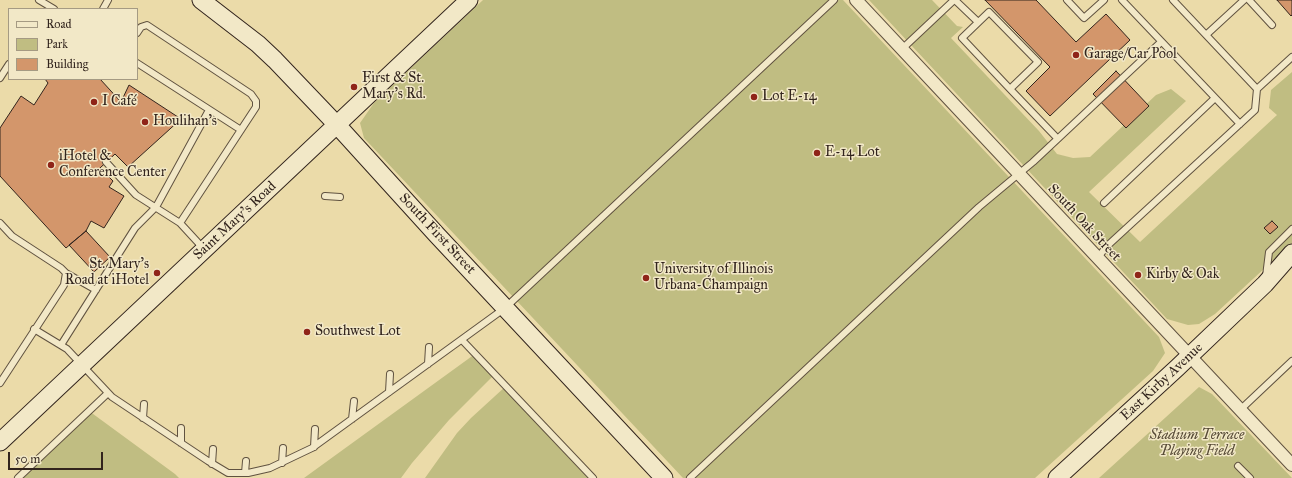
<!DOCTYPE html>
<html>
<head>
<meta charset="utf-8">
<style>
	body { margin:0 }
	#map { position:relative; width:1292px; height:478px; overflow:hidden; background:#ebdba9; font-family:"IM FELL Great Primer",serif }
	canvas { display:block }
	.legend { position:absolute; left:8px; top:8px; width:130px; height:72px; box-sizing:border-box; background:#f2e8c7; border:1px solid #a59a83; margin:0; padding:5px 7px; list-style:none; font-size:12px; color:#32241d }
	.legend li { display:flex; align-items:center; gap:8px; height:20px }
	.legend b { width:20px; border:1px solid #a59a83 }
	.scale { position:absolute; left:8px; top:452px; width:95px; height:18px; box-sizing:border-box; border:2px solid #32241d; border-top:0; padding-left:5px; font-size:12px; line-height:14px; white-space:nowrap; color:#32241d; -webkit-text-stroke:3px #f2e8c7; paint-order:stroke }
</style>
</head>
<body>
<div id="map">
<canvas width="1292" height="478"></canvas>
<ul class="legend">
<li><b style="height:5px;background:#f2e8c7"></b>Road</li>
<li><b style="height:11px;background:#c0bd82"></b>Park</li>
<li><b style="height:11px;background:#d3966b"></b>Building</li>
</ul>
<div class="scale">50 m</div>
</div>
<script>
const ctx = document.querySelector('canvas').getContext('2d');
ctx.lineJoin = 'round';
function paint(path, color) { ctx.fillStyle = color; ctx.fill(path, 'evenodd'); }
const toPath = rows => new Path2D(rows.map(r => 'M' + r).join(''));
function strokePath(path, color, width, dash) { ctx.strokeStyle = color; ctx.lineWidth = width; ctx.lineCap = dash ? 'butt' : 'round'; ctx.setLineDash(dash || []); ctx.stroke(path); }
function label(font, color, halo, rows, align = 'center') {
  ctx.font = font + ' "IM FELL Great Primer",serif'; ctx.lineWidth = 3; ctx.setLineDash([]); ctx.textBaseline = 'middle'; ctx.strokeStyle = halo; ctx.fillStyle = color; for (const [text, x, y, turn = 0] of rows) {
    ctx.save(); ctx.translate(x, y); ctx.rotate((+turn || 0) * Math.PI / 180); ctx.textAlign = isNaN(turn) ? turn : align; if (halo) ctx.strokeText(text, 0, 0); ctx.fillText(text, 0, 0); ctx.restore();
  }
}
paint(toPath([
	[483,0,843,0,1159,337,1165,353,1153,371,1035,478,683,478,364,138,360,123,374,103],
	[869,0,932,0,957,26,963,27,951,38,1039,131,1057,154,1073,158,1090,157,1156,95,1171,89,1186,101,1089,192,1140,242,1277,115,1269,108,1271,90,1292,72,1292,243,1215,314,1199,324,1188,325,1167,319],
	[475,354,495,374,449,420,412,463,401,478,304,478],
	[506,386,593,478,425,478,457,433,471,418],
	[1199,387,1212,394,1292,478,1099,478],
	[89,411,175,474,179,478,18,478]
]), '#c0bd82');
const building = toPath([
	[985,0,1036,0,1076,42,1106,14,1130,40,1050,116,1026,91,1050,67,985,0],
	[1277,0,1292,0,1292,15,1291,16,1277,0],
	[1116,71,1149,106,1126,128,1093,94,1116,71],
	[45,79,100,79,121,102,129,85,181,119,128,167,115,154,100,168,113,181,109,187,124,196,104,228,91,221,86,231,66,248,0,176,0,128,21,96,34,105,48,83,45,79],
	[1272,221,1278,227,1270,234,1264,228,1272,221],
	[86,231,110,257,94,272,69,245,86,231]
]);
paint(building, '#d3966b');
strokePath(building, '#32241d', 1);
const lane = toPath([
	[39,0,54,9],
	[955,0,978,22],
	[1067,0,1084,18,1104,0],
	[1122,0,1240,124],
	[1249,0,1272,25],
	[103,9,108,0],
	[137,33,141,27,147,25,251,94,256,101,256,107,180,223],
	[1206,35,1244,0],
	[902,49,954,0],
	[137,63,241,130],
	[0,78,9,64],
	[1010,89,1038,62,989,12,962,38,1010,89,1057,138],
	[1257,89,1292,57],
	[106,162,136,195,180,223,203,248],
	[325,196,340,197],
	[1104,203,1215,98],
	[0,223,12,236,61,268,66,273,64,285,0,383],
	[1097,259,1106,247,1255,110,1257,89,1173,0],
	[66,273,96,290],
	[1266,276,1269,252,1292,229],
	[34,329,67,349,112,397,208,461,228,473,248,473,270,468,312,448,505,308,834,0],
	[462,340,593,478],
	[61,345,135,228,156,207,209,110],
	[428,364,429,347],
	[389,392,390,374],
	[1240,410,1292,361],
	[143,418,144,404],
	[352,419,354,401],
	[181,443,181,428],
	[314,447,315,429],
	[282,463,283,448],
	[212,464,213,449],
	[1238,466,1250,478],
	[245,473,246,461],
	[18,478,108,393],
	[690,478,979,207,1033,162,1161,42]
]);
const street = toPath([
	[856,0,1292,465]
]);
const secondary = toPath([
	[201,0,258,44,275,60,337,125,436,234,664,478],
	[0,442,469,0],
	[1057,478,1177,368,1265,284,1292,253]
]);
strokePath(lane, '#605240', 8);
strokePath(street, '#605240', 14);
strokePath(secondary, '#32241d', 19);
strokePath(lane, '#f2e8c7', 6);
strokePath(street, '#f2e8c7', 12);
strokePath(secondary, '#f2e8c7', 17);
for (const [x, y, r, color] of [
	[1076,55,4,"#8f2418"],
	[354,87,4,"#8f2418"],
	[754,97,4,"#8f2418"],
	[94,102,4,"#8f2418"],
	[145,122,4,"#8f2418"],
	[817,153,4,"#8f2418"],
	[51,165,4,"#8f2418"],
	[157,273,4,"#8f2418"],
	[1138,275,4,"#8f2418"],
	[646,278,4,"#8f2418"],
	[307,332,4,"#8f2418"]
]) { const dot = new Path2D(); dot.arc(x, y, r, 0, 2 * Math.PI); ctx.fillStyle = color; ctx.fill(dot); strokePath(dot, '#f2e8c7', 1.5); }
label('14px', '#32241d', '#f2e8c7', [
	["Garage/Car Pool",1084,55],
	["First & St.",362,79],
	["Mary's Rd.",362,95],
	["Lot E-14",762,97],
	["I Café",102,102],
	["Houlihan's",153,122],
	["E-14 Lot",825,153],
	["iHotel &",59,157],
	["Conference Center",59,173],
	["St. Mary's",149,265,"right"],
	["Road at iHotel",149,281,"right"],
	["University of Illinois",654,270],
	["Urbana-Champaign",654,286],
	["Kirby & Oak",1146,275],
	["Southwest Lot",315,332]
], 'left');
label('14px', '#32241d', '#f2e8c7', [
	["Saint Mary's Road",235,221,-43],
	["South Oak Street",1084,223,47],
	["South First Street",437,234,47],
	["East Kirby Avenue",1162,382,-43]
]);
label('italic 14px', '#564a36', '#f2e8c7', [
	["Stadium Terrace",1197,436],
	["Playing Field",1197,452]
]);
</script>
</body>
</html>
